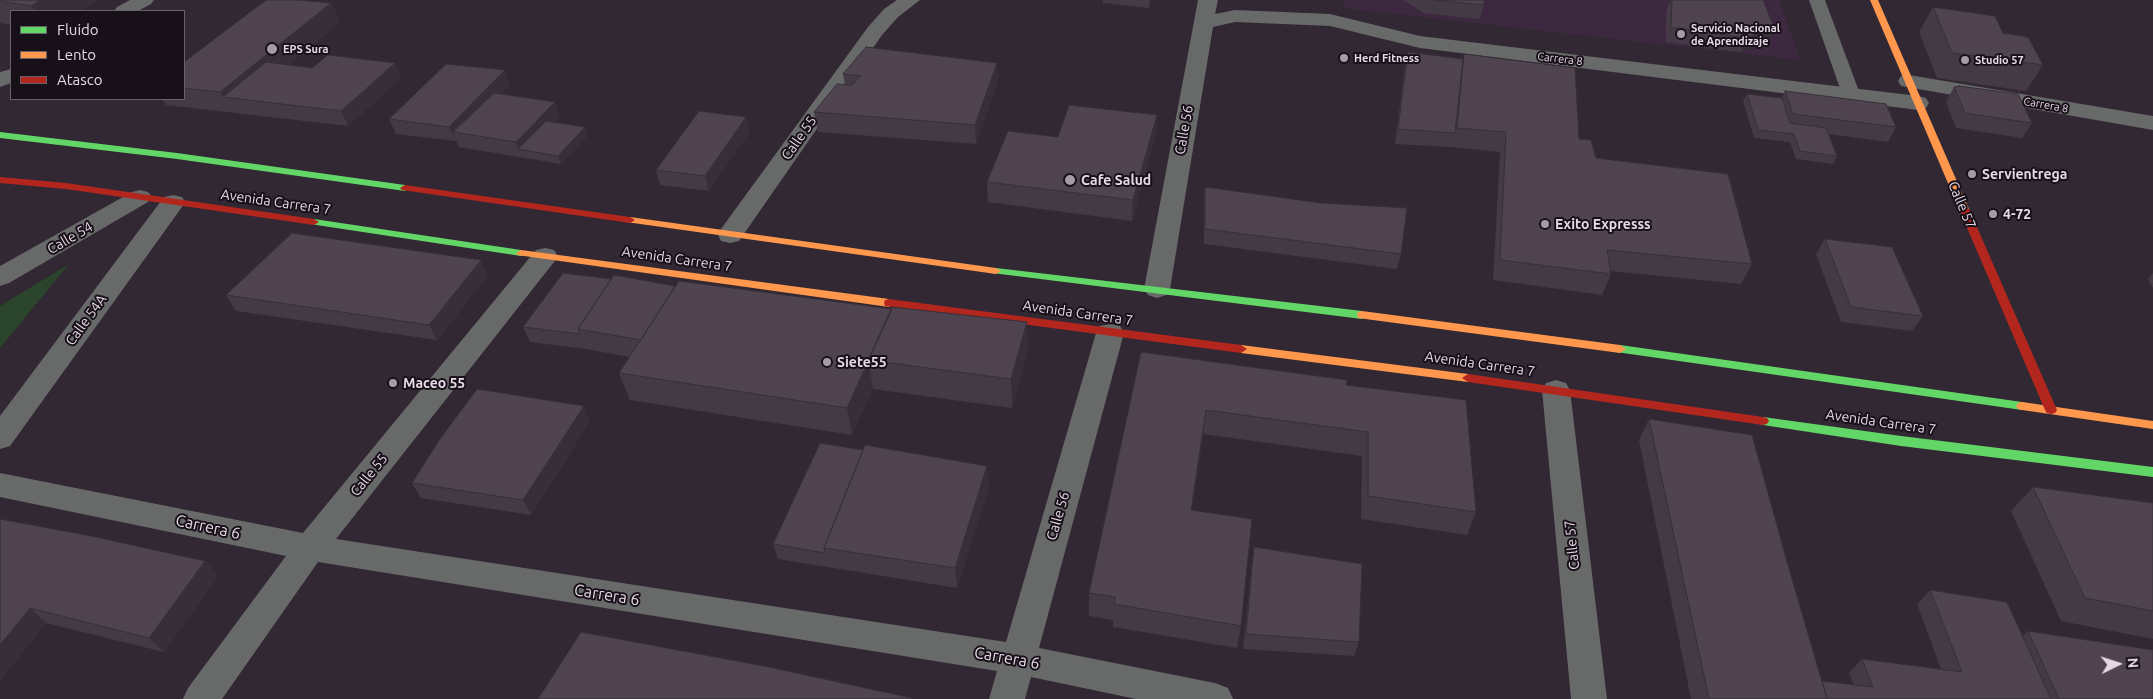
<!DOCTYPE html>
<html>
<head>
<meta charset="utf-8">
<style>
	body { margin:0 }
	#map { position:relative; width:2153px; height:699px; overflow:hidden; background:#322833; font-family:Ubuntu,sans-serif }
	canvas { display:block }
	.legend { position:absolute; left:10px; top:10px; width:175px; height:90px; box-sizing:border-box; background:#181019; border:1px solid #6a606b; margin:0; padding:6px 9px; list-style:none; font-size:15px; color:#e5d9e5 }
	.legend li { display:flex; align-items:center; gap:10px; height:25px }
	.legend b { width:25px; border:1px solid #6a606b }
	.north { position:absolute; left:2093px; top:639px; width:50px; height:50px; -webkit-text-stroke:4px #181019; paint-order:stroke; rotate:86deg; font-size:14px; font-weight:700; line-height:20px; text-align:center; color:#e5d9e5 }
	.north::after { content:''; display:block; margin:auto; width:18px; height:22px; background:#e5d9e5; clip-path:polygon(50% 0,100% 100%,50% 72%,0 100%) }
</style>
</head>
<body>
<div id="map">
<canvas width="2153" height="699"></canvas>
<ul class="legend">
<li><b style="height:6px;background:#63d668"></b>Fluido</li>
<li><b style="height:6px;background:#ff974d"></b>Lento</li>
<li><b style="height:6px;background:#b3261e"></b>Atasco</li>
</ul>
<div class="north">N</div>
</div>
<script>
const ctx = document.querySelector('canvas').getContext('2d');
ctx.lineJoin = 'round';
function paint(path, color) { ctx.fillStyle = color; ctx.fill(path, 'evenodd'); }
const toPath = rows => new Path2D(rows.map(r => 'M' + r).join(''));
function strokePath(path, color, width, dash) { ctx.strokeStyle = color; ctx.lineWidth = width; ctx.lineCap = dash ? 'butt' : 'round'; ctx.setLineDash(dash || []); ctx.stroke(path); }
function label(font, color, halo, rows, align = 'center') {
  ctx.font = font + ' Ubuntu,sans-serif'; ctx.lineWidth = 4; ctx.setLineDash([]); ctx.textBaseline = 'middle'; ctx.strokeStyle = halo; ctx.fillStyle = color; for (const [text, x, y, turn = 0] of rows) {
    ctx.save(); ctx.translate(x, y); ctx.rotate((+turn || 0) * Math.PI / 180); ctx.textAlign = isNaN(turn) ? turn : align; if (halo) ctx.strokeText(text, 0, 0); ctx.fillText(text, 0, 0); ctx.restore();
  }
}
paint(toPath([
	[1344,0,1779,0,1800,60,1343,8]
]), '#3d293f');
paint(toPath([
	[69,264,0,348,0,306]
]), '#2a452b');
paint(toPath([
	[1809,0,1825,0,1860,94,1857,98,1851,99,1845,98,1842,94,1809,0]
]), '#686969');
paint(toPath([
	[130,0,154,0,151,4,138,11,114,11,117,7,130,0],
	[897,0,920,0,898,17,882,35,739,241,730,243,721,241,718,235,721,229,868,27,884,9,897,0],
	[1198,0,1218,0,1215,14,1235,10,1330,14,1420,36,1918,96,1926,98,1929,103,1926,108,1918,110,1420,48,1330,26,1235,22,1213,27,1170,289,1166,295,1157,298,1148,295,1144,289,1198,0],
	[11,69,11,83,0,87,0,72,11,69],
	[1909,75,2153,116,2153,130,1901,86,1898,81,1901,76,1909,75],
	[140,190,148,192,152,197,148,202,9,283,0,286,0,266,132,192,140,190],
	[173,195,182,197,185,202,182,207,10,446,0,449,0,416,164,197,173,195],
	[545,248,554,250,558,256,554,262,336,539,1006,642,1096,333,1100,326,1110,324,1120,326,1124,333,1039,648,1215,683,1228,688,1233,699,1136,699,1031,677,1025,699,989,699,997,671,318,562,222,699,183,699,188,688,286,556,0,497,0,473,303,533,536,250,545,248],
	[1556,380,1566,383,1570,390,1607,699,1571,699,1542,390,1546,383,1556,380]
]), '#686969');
paint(toPath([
	[0,132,177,153,405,185,410,188,405,191,177,159,0,138,0,132],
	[314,219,521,250,526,253,521,256,310,224,309,222,310,220,314,219],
	[996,268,1362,311,1367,315,1362,319,992,273,991,271,996,268],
	[1620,345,2022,402,2026,403,2028,406,2026,409,2022,410,1616,352,1614,349,1616,346,1620,345],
	[1763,417,1901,436,2153,467,2153,477,1901,446,1763,425,1759,424,1757,421,1759,418,1763,417]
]), '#63d668');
paint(toPath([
	[1870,0,1878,0,1969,209,1968,211,1960,211,1959,209,1870,0],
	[630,217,996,268,1001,271,996,274,626,222,625,220,626,218,630,217],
	[521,250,889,299,894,303,889,307,517,255,516,253,521,250],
	[1362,311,1620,345,1626,349,1620,353,1358,318,1357,315,1358,312,1362,311],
	[1241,345,1468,374,1474,378,1468,382,1241,353,1235,349,1241,345],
	[2022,402,2153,421,2153,429,2022,410,2018,409,2016,406,2018,403,2022,402]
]), '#ff974d');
paint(toPath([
	[0,177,66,183,314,219,319,222,314,225,66,189,0,183,0,177],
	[405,185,630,217,635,220,630,223,402,190,400,188,405,185],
	[1964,206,1969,209,2057,410,2055,413,2051,414,2047,413,2045,410,1959,209,1964,206],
	[889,299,1241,345,1247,349,1241,353,885,306,884,303,885,300,889,299],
	[1468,374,1763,417,1767,418,1769,421,1767,424,1763,425,1468,382,1462,378,1468,374]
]), '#b3261e');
paint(toPath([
	[0,0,99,0,80,11,11,11,11,25,0,23],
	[1103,0,1150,0,1149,8,1103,3],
	[1403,0,1485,0,1480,19,1424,13],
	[1671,0,1763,0,1774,27,1768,42,1740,52,1666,42,1666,12],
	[331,3,340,22,288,65,312,68,395,63,401,78,348,126,166,105,162,99,184,99,184,62],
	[1933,7,2003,33,2043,65,2026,91,1937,78,1919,32],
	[1408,52,1463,59,1464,54,1579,139,1596,158,1752,264,1741,284,1610,271,1611,274,1602,295,1493,280,1500,152,1451,147,1395,144,1405,66],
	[843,74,998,82,976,144,818,132,814,112,845,85],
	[510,84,501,94,560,117,555,122,588,135,561,164,459,147,456,141,396,134,389,119],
	[1954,87,2032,123,2022,138,1956,128,1946,102],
	[1785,91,1896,127,1888,142,1829,134,1837,156,1833,164,1796,159,1790,142,1754,138,1743,101,1747,94,1782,98],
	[750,131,709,191,660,185,656,170],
	[1156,134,1132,221,988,202,987,182,1058,137],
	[1205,187,1401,254,1397,269,1204,244,1204,202],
	[1825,239,1923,316,1912,331,1841,322,1816,254],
	[2153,273,2153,288,2148,279],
	[488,275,437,340,236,311,226,295],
	[611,279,675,286,1028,350,1012,408,873,389,873,388,852,435,630,400,619,373,630,357,586,349,530,342,523,327],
	[1141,352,1346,385,1476,512,1467,535,1361,519,1362,456,1203,434,1192,510,1241,626,1237,648,1113,627,1113,620,1089,616,1089,593],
	[1649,419,1788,565,1822,681,1854,685,1849,673,1862,659,1941,669,1917,604,1930,590,2023,636,2028,631,2153,699,1691,699,1639,440],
	[590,421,531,515,421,498,412,483],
	[989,486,957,588,778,559,773,544],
	[2033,487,2153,503,2153,639,2061,621,2011,511],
	[0,519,205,561,218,576,164,652,46,623,0,680],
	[1254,547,1359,642,1354,656,1243,649,1252,562]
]), '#443a45');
paint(toPath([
	[41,0,99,0,80,11,35,11,31,6],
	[331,3,340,22,246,100,223,97,220,92],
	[1774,27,1768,42,1740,52,1746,38],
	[395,63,401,78,348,126,341,111],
	[997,63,998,82,976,144,975,125],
	[505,70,510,84,463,134,453,132,456,141,449,127],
	[555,102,560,117,528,151,518,149,516,142],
	[1157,115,1156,134,1132,221,1133,200],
	[746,117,750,131,709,191,705,176],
	[585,127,588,135,561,164,558,156],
	[481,260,488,275,437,340,429,325],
	[1027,322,1028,350,1012,408,1011,379],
	[868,361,873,388,852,435,847,408],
	[584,406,590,421,531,515,523,500],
	[1206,410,1203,434,1189,533,1191,510],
	[987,466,989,486,957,588,955,568],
	[205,561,218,576,164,652,149,638],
	[30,608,46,623,0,680,0,645]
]), '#372f38');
const building = toPath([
	[0,0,41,0,31,6,0,1,0,0],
	[266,0,299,0,331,3,220,92,184,88,184,62,266,0],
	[1435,0,1485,0,1483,5,1435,0],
	[1672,0,1763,0,1774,27,1746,38,1671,27,1672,0],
	[1933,7,1995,16,2003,33,2028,37,2043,65,1952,53,1933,7],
	[866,47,997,63,975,125,814,112,837,84,852,85,861,76,843,74,866,47],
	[1408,52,1463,59,1455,133,1398,129,1408,52],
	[1464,54,1575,68,1579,139,1591,140,1596,158,1728,174,1752,264,1607,250,1611,274,1500,260,1506,132,1457,128,1464,54],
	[328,55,395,63,341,111,223,97,266,62,312,68,328,55],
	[446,64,505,70,449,127,389,119,446,64],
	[1959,86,2018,94,2032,123,1965,113,1954,87,1959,86],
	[1785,91,1886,104,1896,127,1793,114,1785,91],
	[494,93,555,102,516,142,453,132,494,93],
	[1747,94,1782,98,1790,123,1826,128,1837,156,1800,151,1794,134,1758,130,1747,94],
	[1069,105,1157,115,1133,200,987,182,1008,131,1058,137,1069,105],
	[699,111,746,117,705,176,656,170,699,111],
	[546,121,585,127,558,156,518,149,546,121],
	[1205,187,1321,203,1407,208,1401,254,1205,229,1205,187],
	[292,233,481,260,429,325,226,295,292,233],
	[1825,239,1892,247,1923,316,1851,307,1825,239],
	[563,273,611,279,578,329,580,334,523,327,563,273],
	[614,275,675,286,641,340,578,329,614,275],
	[679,281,892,309,847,408,619,373,679,281],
	[892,307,1027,322,1011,379,868,360,892,307],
	[1141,352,1347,380,1346,385,1466,400,1476,512,1368,496,1368,432,1206,410,1191,510,1252,519,1241,626,1114,604,1115,597,1089,593,1141,352],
	[477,389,584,406,523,500,412,483,440,439,477,389],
	[1649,419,1752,435,1788,565,1827,699,1709,699,1649,419],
	[820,443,863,450,824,548,825,553,773,544,820,443],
	[865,445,987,466,955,568,824,548,865,445],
	[2033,487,2153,503,2153,611,2085,598,2033,487],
	[0,519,91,536,205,561,149,638,30,608,0,645,0,519],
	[1254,547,1362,564,1359,642,1246,634,1254,547],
	[1930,590,2007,602,2051,699,1827,699,1822,681,1873,687,1862,659,1962,672,1930,590],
	[2028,631,2153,650,2153,699,2059,699,2028,631],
	[581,632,769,667,912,698,911,699,538,699,581,632]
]);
paint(building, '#4f4350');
strokePath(building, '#372f38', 1);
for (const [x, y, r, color] of [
	[1681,34,5,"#a69ba7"],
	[272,49,6,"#a69ba7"],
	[1344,58,5,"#a69ba7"],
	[1965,60,5,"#a69ba7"],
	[1972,174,5,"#a69ba7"],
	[1070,180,6,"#a69ba7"],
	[1993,214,5,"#a69ba7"],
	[1545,224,5,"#a69ba7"],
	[827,362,5,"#a69ba7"],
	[393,383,5,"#a69ba7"]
]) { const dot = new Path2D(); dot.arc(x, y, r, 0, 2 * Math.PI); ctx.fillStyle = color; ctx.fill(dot); strokePath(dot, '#181019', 2); }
label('bold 11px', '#e5d9e5', '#181019', [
	["Servicio Nacional",1691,28],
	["de Aprendizaje",1691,41],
	["EPS Sura",283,49],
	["Herd Fitness",1354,58],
	["Studio 57",1975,60]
], 'left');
label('11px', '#e5d9e5', '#181019', [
	["Carrera 8",1560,59,7],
	["Carrera 8",2046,105,10]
]);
label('14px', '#e5d9e5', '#181019', [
	["Calle 56",1184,130,-80],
	["Calle 55",799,138,-55],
	["Avenida Carrera 7",276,202,8],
	["Calle 57",1962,205,67],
	["Calle 54",70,238,-30],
	["Avenida Carrera 7",677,259,8],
	["Avenida Carrera 7",1078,313,8],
	["Calle 54A",86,320,-54],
	["Avenida Carrera 7",1480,364,8],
	["Avenida Carrera 7",1881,422,8],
	["Calle 55",369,475,-51],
	["Calle 56",1058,516,-74],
	["Calle 57",1572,545,-96]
]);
label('bold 14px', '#e5d9e5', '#181019', [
	["Servientrega",1982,174],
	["Cafe Salud",1081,180],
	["4-72",2003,214],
	["Exito Expresss",1555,224],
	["Siete55",837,362],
	["Maceo 55",403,383]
], 'left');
label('16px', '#e5d9e5', '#181019', [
	["Carrera 6",208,527,12],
	["Carrera 6",607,595,9],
	["Carrera 6",1007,658,10]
]);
</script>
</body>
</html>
